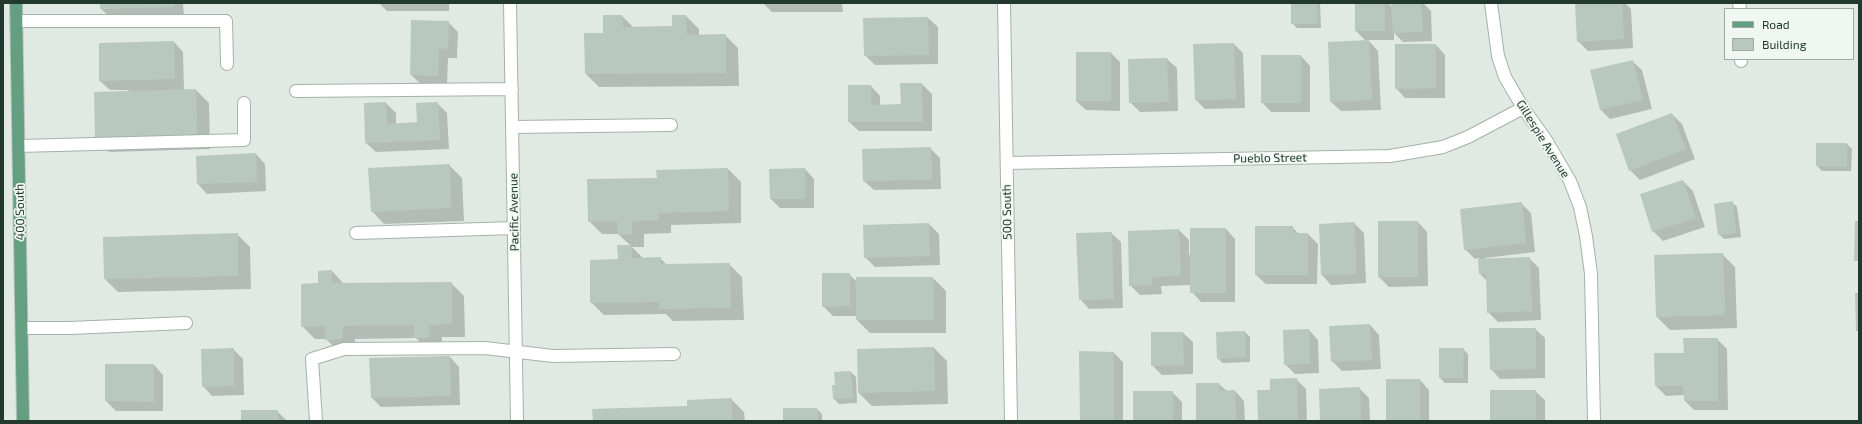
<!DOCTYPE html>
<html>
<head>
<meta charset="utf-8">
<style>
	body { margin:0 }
	#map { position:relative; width:1862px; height:424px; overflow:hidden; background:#e0eae3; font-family:"Exo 2",sans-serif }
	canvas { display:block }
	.frame { position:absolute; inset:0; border:4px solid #213a2d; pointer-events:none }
	.legend { position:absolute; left:1724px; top:8px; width:130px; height:52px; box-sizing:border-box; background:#f0f7f2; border:1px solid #9daba3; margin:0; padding:5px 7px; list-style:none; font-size:12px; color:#213a2d }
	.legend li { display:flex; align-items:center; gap:8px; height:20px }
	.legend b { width:20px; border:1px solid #9daba3 }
</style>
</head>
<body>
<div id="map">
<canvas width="1862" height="424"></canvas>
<div class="frame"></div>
<ul class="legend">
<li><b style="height:5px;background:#659f82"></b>Road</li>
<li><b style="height:11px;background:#b8c8be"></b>Building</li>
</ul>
</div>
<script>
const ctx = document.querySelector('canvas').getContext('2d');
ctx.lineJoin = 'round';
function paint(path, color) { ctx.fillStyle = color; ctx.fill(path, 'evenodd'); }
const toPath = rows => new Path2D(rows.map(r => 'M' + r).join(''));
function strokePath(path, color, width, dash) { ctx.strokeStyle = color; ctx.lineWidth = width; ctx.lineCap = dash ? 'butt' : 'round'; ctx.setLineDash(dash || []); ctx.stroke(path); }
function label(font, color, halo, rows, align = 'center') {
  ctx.font = font + ' "Exo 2",sans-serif'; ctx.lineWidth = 3.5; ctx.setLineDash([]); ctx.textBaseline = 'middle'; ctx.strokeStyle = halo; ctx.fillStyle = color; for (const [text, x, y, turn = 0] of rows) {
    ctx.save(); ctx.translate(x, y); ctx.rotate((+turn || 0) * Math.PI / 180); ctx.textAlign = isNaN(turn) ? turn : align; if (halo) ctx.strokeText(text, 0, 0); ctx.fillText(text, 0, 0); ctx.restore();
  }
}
paint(toPath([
	[101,3,183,3,184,17,111,18,101,9],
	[379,3,449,3,449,11,387,11],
	[593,3,643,3,643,4,595,4],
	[763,3,842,3,843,12,772,12],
	[1292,3,1320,3,1321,28,1297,28,1292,23],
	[1356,3,1388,3,1392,7,1392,3,1423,3,1431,11,1432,41,1403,42,1394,33,1394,40,1368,40,1378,51,1381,110,1341,111,1331,102,1367,42,1356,31],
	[1576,3,1625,3,1631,9,1633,48,1588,51,1578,41],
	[622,16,634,28,673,27,686,16,699,29,699,35,725,35,738,48,739,86,599,87,586,74,585,34,604,34],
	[928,18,938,27,938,64,875,65,865,55,864,19],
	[448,22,458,32,457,58,448,58,447,85,421,84,411,75],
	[174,42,183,52,184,90,196,90,209,103,210,149,109,152,96,139,129,90,110,90,100,81],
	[1234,44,1243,53,1245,108,1205,109,1196,100],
	[1436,45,1445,55,1445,98,1405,98,1396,88],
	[1111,53,1120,62,1120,111,1086,110,1076,101],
	[1301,56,1310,66,1310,112,1271,112,1262,102],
	[1167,59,1177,68,1178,111,1140,112,1130,102],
	[1632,61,1642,70,1652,109,1610,119,1601,110,1591,71],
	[922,84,932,94,932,131,859,131,849,122,871,86,880,96,880,105,902,105],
	[386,103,396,113,396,124,418,123,437,103,447,113,449,149,376,152,366,143],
	[1672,114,1682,124,1695,159,1640,180,1630,170],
	[1847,144,1852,149,1851,171,1822,171,1817,166],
	[930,148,940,158,941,189,874,190,864,181],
	[256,154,265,164,266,191,207,194,198,184],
	[449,165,462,178,464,221,384,224,372,211],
	[728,169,741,182,741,223,671,225,671,233,644,234,644,247,632,247,643,258,660,258,667,265,729,264,742,277,744,320,673,321,666,314,604,315,591,302,619,260,631,246,618,234,602,234,589,221,658,179],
	[805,169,814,179,814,208,780,208,771,199],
	[1683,181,1693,191,1705,227,1663,241,1653,231],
	[1732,202,1737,207,1741,237,1724,239,1719,234],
	[1521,203,1531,213,1535,252,1485,258,1485,259,1529,258,1539,268,1541,320,1498,322,1488,312,1487,281,1480,274,1479,258,1475,259,1465,249],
	[1379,222,1418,222,1427,232,1428,286,1389,287,1379,277],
	[1354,223,1364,233,1366,283,1331,285,1322,275],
	[929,224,939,234,940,265,875,267,865,257],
	[1292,227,1299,234,1308,234,1318,244,1317,284,1266,284,1256,275],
	[1226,229,1235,239,1235,302,1201,302,1192,292,1191,285,1161,286,1162,294,1140,295,1130,285,1179,230,1189,240,1189,255,1191,255],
	[1111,233,1121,242,1123,308,1089,309,1080,299],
	[237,234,250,247,251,289,118,292,105,279],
	[1722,254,1735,267,1737,328,1670,330,1657,317],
	[332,271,344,284,451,283,464,296,465,337,442,337,442,350,428,350,416,338,355,339,355,352,339,352,326,339,315,339,302,326,319,284],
	[849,274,857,282,857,278,933,278,946,291,946,333,870,333,857,320,857,316,833,316,823,306],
	[1370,325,1379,335,1381,369,1342,371,1332,361],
	[1535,329,1545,338,1545,378,1500,379,1491,369],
	[1309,330,1318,340,1319,373,1295,374,1285,364],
	[1245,332,1250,337,1250,362,1222,363,1218,358],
	[1152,333,1183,333,1193,342,1193,374,1162,375,1152,365],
	[1717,339,1727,349,1728,410,1694,410,1685,401,1685,395,1666,396,1656,386,1685,354],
	[934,348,947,361,948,404,872,406,859,393],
	[233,349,243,359,244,395,212,396,203,386],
	[1463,349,1468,354,1468,383,1445,383,1440,378],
	[1114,353,1123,362,1123,421,1081,421],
	[450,357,459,367,460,405,381,407,372,398],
	[106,365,154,365,163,375,163,411,116,411,106,401],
	[851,372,856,377,857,403,839,404,834,399],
	[1296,379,1306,389,1307,421,1259,421,1271,391],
	[1420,380,1429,390,1429,421,1387,421],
	[1219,384,1227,391,1235,391,1244,401,1245,421,1197,421],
	[1359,388,1369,398,1370,421,1321,421],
	[1535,391,1545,400,1545,421,1491,421],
	[1172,392,1182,402,1182,421,1134,421],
	[731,399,744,412,745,421,594,421],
	[817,409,822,414,822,421,784,421],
	[277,411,287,421,242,421]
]), '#0003');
paint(toPath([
	[100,3,174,3,174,7,100,9],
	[1291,3,1317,3,1317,24,1291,24],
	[1355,3,1385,3,1385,31,1355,31],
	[1391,3,1421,3,1423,32,1393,33],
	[1575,3,1622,3,1624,39,1577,42],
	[603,15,622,15,623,27,672,26,672,15,686,15,687,35,726,34,726,73,585,74,584,33,603,33],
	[928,17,929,55,864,56,863,18],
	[411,20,449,21,448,49,439,48,438,76,410,75],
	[1369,40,1372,100,1330,102,1328,42],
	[174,41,175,79,99,81,99,43],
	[1234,43,1236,99,1195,100,1193,44],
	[1395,44,1436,44,1436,88,1395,89],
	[1076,52,1111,52,1111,101,1076,101],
	[1261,55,1301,55,1301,103,1261,103],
	[1167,58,1169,102,1129,103,1128,59],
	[1633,60,1643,100,1600,110,1590,70],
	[900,83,922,83,923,122,848,122,848,85,871,85,871,105,901,104],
	[196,89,197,137,95,139,94,92],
	[386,102,387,124,417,122,416,103,438,102,440,140,365,143,364,103],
	[1672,113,1686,149,1629,171,1616,134],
	[1816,143,1847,143,1847,167,1816,166],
	[931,147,932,180,863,181,862,149],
	[256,153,257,182,197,184,196,156],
	[450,164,451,208,371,212,368,168],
	[728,168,729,211,658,213,659,220,632,221,632,234,618,235,617,221,588,222,587,179,657,178,656,170],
	[805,168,805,199,770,199,769,169],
	[1683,180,1696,218,1652,232,1640,194],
	[1733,201,1736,233,1718,235,1714,204],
	[1522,202,1526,243,1464,250,1460,209],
	[1378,221,1418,221,1418,277,1378,277],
	[1855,221,1859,221,1859,261,1854,261],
	[1355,222,1356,274,1321,275,1319,224],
	[929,223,930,256,864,258,863,225],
	[1255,226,1293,226,1293,233,1308,233,1308,275,1255,275],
	[1190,228,1226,228,1226,293,1190,293],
	[1179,229,1181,276,1152,277,1152,285,1129,286,1128,231],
	[1112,232,1114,299,1079,300,1076,233],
	[238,233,238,276,104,279,103,237],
	[617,245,631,245,632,258,661,257,661,264,730,263,731,308,659,309,659,302,590,303,590,260,618,259],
	[1723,253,1725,315,1656,317,1654,255],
	[1530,257,1532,311,1487,313,1486,274,1479,274,1478,259],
	[332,270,332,283,452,282,452,324,429,325,429,338,414,338,414,325,343,326,342,339,325,340,325,326,301,327,301,284,318,283,318,271],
	[822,273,850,273,850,306,822,307],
	[856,277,933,277,934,320,856,320],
	[1855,293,1859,293,1859,331,1856,331],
	[1370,324,1372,360,1331,362,1329,326],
	[1489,328,1536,328,1536,369,1490,370],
	[1309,329,1310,364,1284,365,1283,330],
	[1245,331,1246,357,1217,359,1216,332],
	[1151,332,1183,332,1184,365,1151,366],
	[1683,338,1718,338,1718,401,1684,401,1683,386,1655,386,1654,353,1684,353],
	[934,347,935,391,858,393,857,349],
	[234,348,234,386,202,387,201,349],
	[1439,348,1464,348,1463,378,1439,378],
	[1079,351,1114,352,1114,421,1080,421],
	[450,356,451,396,371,398,369,358],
	[105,364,154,364,154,402,105,401],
	[851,371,853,398,833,399,832,385,835,385,834,372],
	[1297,378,1298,421,1258,421,1257,390,1270,390,1270,379],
	[1386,379,1420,379,1420,421,1386,421],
	[1196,383,1219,383,1220,391,1235,390,1236,421,1196,421],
	[1360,387,1361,421,1320,421,1319,389],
	[1490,390,1536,390,1536,421,1490,421],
	[1133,391,1173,391,1173,421,1133,421],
	[732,398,732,421,593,421,592,409,687,406,687,400],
	[783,408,817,408,818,421,783,421],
	[241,410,278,410,278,421,241,421]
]), '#b8c8be');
const minor = toPath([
	[510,3,517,421],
	[1004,3,1011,421],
	[1491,3,1498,56,1505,77,1523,108,1546,140,1570,181,1580,207,1586,236,1591,274,1594,421],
	[1739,3,1740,9],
	[16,21,226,21,227,64],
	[1741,59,1741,61],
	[296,91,512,89],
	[512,127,671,125],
	[19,146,244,140,244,103],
	[1007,163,1390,156,1443,147,1468,137,1523,108],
	[356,233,514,228],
	[22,328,70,328,186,323],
	[316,421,312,359,344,349,485,348,553,356,674,354]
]);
const major = toPath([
	[16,3,23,421]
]);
strokePath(minor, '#a3b2a9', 14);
strokePath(major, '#bcc4c0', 14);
strokePath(minor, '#fff', 12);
strokePath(major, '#659f82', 12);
label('12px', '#213a2d', '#f0f7f2', [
	["Gillespie Avenue",1543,139,58],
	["Pueblo Street",1270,158,-1],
	["400 South",20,212,-91],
	["Pacific Avenue",514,212,-91],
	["500 South",1007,212,-91]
]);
</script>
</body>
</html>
